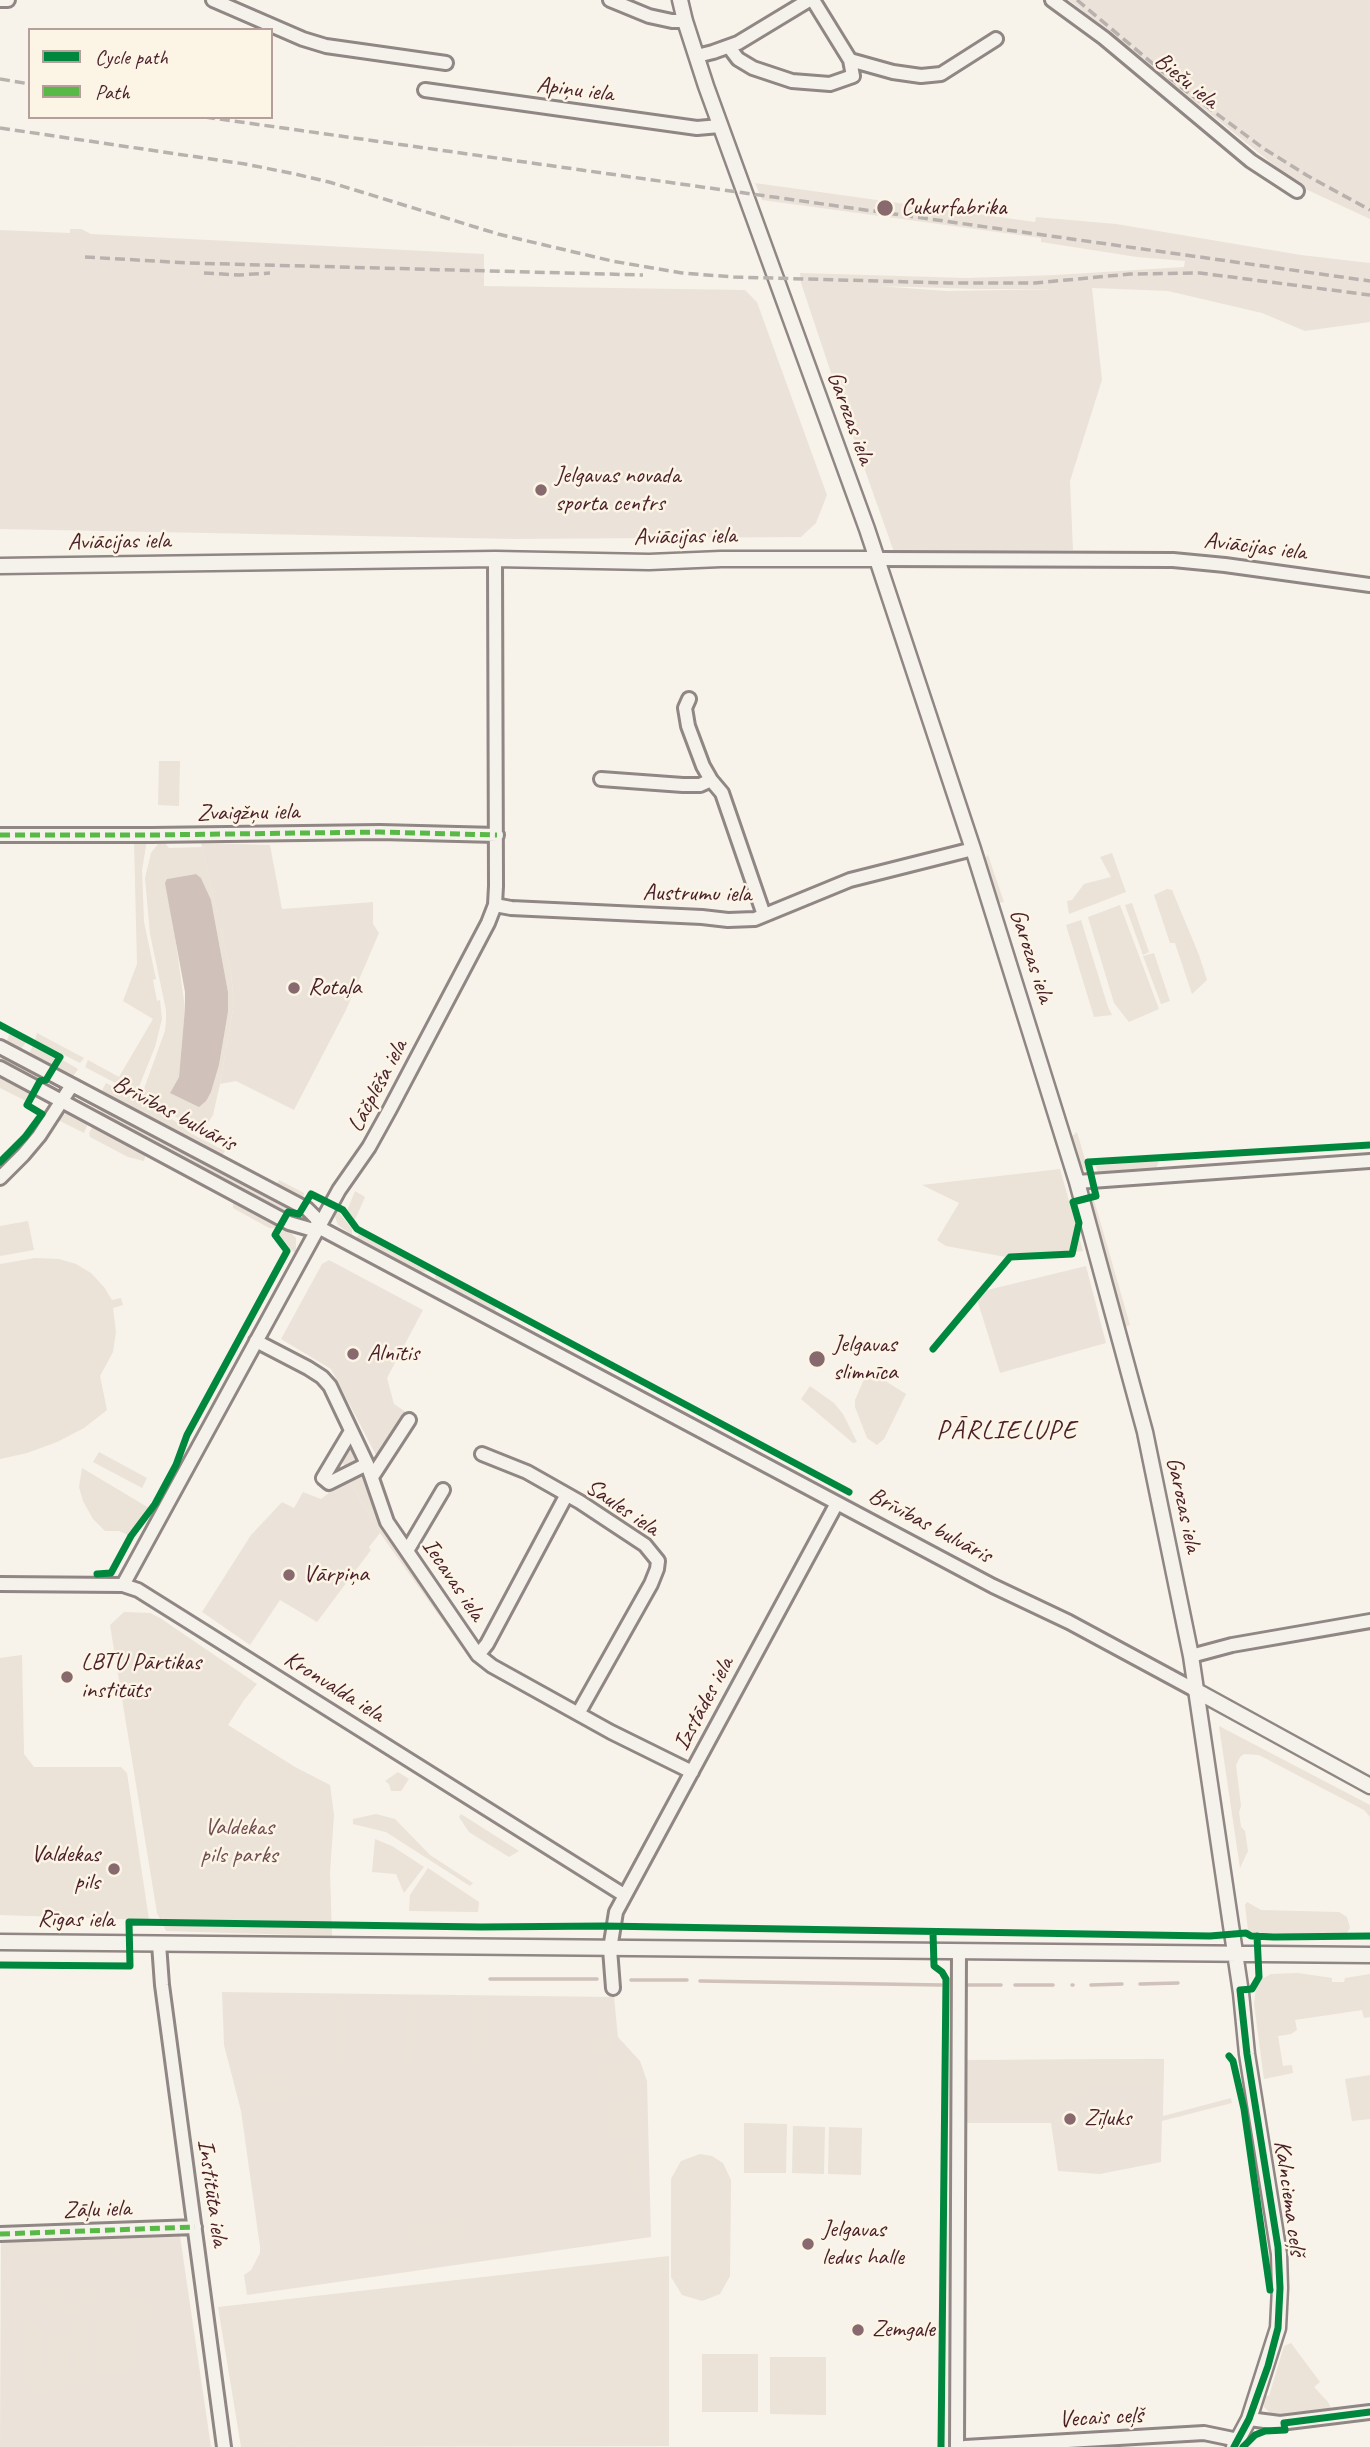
<!DOCTYPE html>
<html>
<head>
<meta charset="utf-8">
<style>
	body { margin:0 }
	#map { position:relative; width:1370px; height:2447px; overflow:hidden; background:#f7f3ea; font-family:Caveat,sans-serif }
	canvas { display:block }
	.legend { position:absolute; left:28px; top:28px; width:245px; height:91px; box-sizing:border-box; background:#fcf5e5; border:2px solid #b59f9b; margin:0; padding:9px 12px; list-style:none; font-size:21px; color:#4a1f2b }
	.legend li { display:flex; align-items:center; gap:14px; height:35px }
	.legend b { width:35px; border:2px solid #b59f9b }
</style>
</head>
<body>
<div id="map">
<canvas width="1370" height="2447"></canvas>
<ul class="legend">
<li><b style="height:9px;background:#00873e"></b>Cycle path</li>
<li><b style="height:9px;background:#58b947"></b>Path</li>
</ul>
</div>
<script>
const ctx = document.querySelector('canvas').getContext('2d');
ctx.lineJoin = 'round';
function paint(path, color) { ctx.fillStyle = color; ctx.fill(path, 'evenodd'); }
const toPath = rows => new Path2D(rows.map(r => 'M' + r).join(''));
function strokePath(path, color, width, dash) { ctx.strokeStyle = color; ctx.lineWidth = width; ctx.lineCap = dash ? 'butt' : 'round'; ctx.setLineDash(dash || []); ctx.stroke(path); }
function label(font, color, halo, rows, align = 'center') {
  ctx.font = font + ' Caveat,sans-serif'; ctx.lineWidth = 5; ctx.setLineDash([]); ctx.textBaseline = 'middle'; ctx.strokeStyle = halo; ctx.fillStyle = color; for (const [text, x, y, turn = 0] of rows) {
    ctx.save(); ctx.translate(x, y); ctx.rotate((+turn || 0) * Math.PI / 180); ctx.textAlign = isNaN(turn) ? turn : align; if (halo) ctx.strokeText(text, 0, 0); ctx.fillText(text, 0, 0); ctx.restore();
  }
}
paint(toPath([
	[1069,0,1370,0,1370,219,1301,187],
	[755,183,1035,222,1036,217,1116,224,1301,255,1370,263,1370,322,1305,331,1262,313,1168,291,1092,288,1102,380,1070,481,1073,550,894,552,839,397,801,283,800,273,967,278,1055,275,1184,267,1185,261,1137,257,1041,242,1041,238,762,200],
	[879,286,977,289,1058,289,947,291],
	[70,229,81,229,91,234,484,254,484,286,745,290,757,302,827,495,816,523,801,537,515,539,0,529,0,230,70,233],
	[201,843,270,845,282,909,373,902,373,924,379,933,346,1010,294,1110,236,1081,220,1084,234,1003,231,974],
	[329,1260,423,1310,387,1378,394,1404,409,1414,377,1457,331,1369,281,1339,322,1264],
	[1086,1266,1106,1343,1000,1373,975,1293],
	[348,1478,380,1533,369,1547,371,1550,317,1622,280,1600,250,1645,202,1612,251,1535,282,1502,294,1508,303,1492,321,1499],
	[222,1992,614,1997,618,2037,640,2061,647,2081,651,2237,247,2295,244,2275,251,2270,260,2253,260,2247,241,2111,224,2045],
	[1164,2059,1163,2116,1231,2098,1232,2103,1162,2121,1161,2162,1100,2174,1058,2171,1051,2123,967,2123,967,2060],
	[180,2236,211,2447,0,2447,1,2242]
]), '#ebe3d9');
paint(toPath([
	[159,761,180,761,179,806,158,805],
	[147,840,142,870,144,922,156,979,153,980,157,1001,160,1000,162,1019,155,1047,136,1094,85,1067,88,1060,119,1077,153,1019,123,1001,137,964,134,841],
	[165,843,169,848,202,847,231,974,234,1003,220,1084,213,1115,202,1132,143,1098,142,1094,165,1031,166,1022,166,1010,150,934,145,878,151,853,158,844],
	[196,874,201,878,211,900,228,992,228,1012,219,1065,211,1092,170,1093,179,1077,185,1008,167,879],
	[1112,853,1126,892,1069,914,1067,901,1072,900,1084,884,1111,877,1100,857],
	[988,855,1004,902,998,903,984,859],
	[1167,889,1172,890,1199,955,1207,980,1192,994,1175,943,1170,943,1154,895],
	[1132,903,1149,952,1143,955,1125,905],
	[1120,905,1159,1009,1129,1022,1114,1003,1088,917],
	[1081,920,1108,1007,1112,1015,1094,1017,1066,925],
	[1154,953,1170,1001,1161,1004,1143,956],
	[10,1033,26,1042,21,1049,18,1050,6,1043],
	[37,1033,84,1058,80,1063,35,1040],
	[33,1045,57,1058,51,1068,32,1058,30,1052],
	[0,1052,45,1077,40,1077,36,1082,0,1063],
	[61,1059,78,1069,72,1078,56,1070],
	[0,1074,31,1091,26,1101,0,1088],
	[106,1083,175,1121,190,1133,225,1151,223,1154,219,1157,99,1097],
	[95,1102,298,1211,295,1212,288,1209,283,1214,98,1116,101,1111,93,1105],
	[70,1110,90,1119,84,1133,58,1120],
	[95,1122,146,1152,144,1161,128,1157,90,1137,89,1133],
	[1077,1132,1086,1163,1091,1173,1088,1173,1080,1165,1072,1143,1071,1137],
	[1159,1160,1156,1169,1098,1173,1096,1166],
	[1060,1169,1083,1251,1017,1259,946,1246,937,1240,959,1203,922,1185],
	[279,1180,304,1193,303,1202,278,1188,276,1186],
	[355,1191,365,1197,354,1222,347,1211],
	[233,1199,278,1223,275,1228,269,1228,233,1208],
	[1094,1200,1130,1325,1125,1327,1090,1201],
	[336,1209,352,1229,352,1235,338,1225,335,1217],
	[28,1221,34,1250,0,1256,0,1226],
	[283,1225,296,1238,296,1253,290,1249,279,1234],
	[359,1234,428,1270,428,1271,421,1272,356,1238],
	[35,1258,59,1259,76,1264,91,1273,104,1287,112,1300,121,1298,123,1305,113,1308,116,1332,113,1352,100,1376,107,1410,84,1428,57,1442,27,1453,0,1459,0,1264],
	[437,1274,496,1306,495,1315,436,1280,435,1276],
	[868,1370,906,1394,884,1439,877,1445,867,1438,855,1407,855,1400],
	[810,1386,834,1403,843,1414,857,1442,853,1443,801,1399],
	[351,1445,359,1462,347,1469,341,1461],
	[99,1452,147,1478,142,1488,93,1462],
	[82,1468,149,1508,128,1535,119,1531,105,1531,93,1519,83,1501,79,1487],
	[358,1473,364,1474,472,1655,470,1659,380,1533,348,1478],
	[124,1612,150,1613,160,1618,257,1684,244,1700,228,1725,295,1767,330,1785,334,1815,330,1872,332,1936,166,1931,157,1913,110,1625],
	[22,1655,24,1754,34,1767,121,1767,127,1773,149,1920,0,1915,0,1658],
	[1219,1726,1370,1805,1370,1817,1364,1810,1259,1755,1244,1754,1240,1757,1236,1765,1241,1806,1239,1812,1241,1827,1245,1831,1248,1851,1240,1868],
	[398,1772,409,1779,401,1791,391,1791,389,1784,385,1781],
	[376,1814,395,1819,430,1855,473,1883,470,1886,386,1832,353,1824,353,1819],
	[461,1814,519,1851,509,1857,480,1839,469,1832,459,1817],
	[375,1839,392,1846,424,1867,404,1893,396,1874,372,1872],
	[428,1868,479,1902,478,1912,409,1911,410,1895],
	[1247,1902,1261,1910,1339,1912,1347,1917,1350,1928,1346,1934,1253,1933,1248,1930,1245,1905],
	[1298,1973,1332,1978,1332,1982,1344,1982,1345,1978,1370,1974,1370,2017,1364,2018,1362,2010,1295,2020,1297,2030,1291,2034,1278,2036,1283,2066,1292,2065,1293,2073,1264,2079,1254,2004,1256,1986,1262,1979,1271,1974],
	[336,2001,346,2001,346,2040,343,2062,337,2061],
	[406,2001,416,2002,415,2041,412,2063,406,2063],
	[475,2001,485,2002,484,2041,481,2064,475,2063],
	[593,2035,608,2036,610,2046,607,2052,594,2056,591,2054,590,2038],
	[622,2053,639,2072,640,2090,613,2093,614,2085,596,2082,596,2068,612,2064],
	[1164,2059,1163,2087,1088,2087,1060,2109,1000,2109,1003,2060],
	[282,2074,281,2083,247,2082,250,2075],
	[1370,2075,1370,2119,1352,2121,1345,2079],
	[262,2087,320,2087,321,2094,253,2103,250,2090],
	[640,2097,642,2120,638,2134,633,2137,610,2140,605,2105,612,2104,613,2100],
	[744,2123,787,2124,786,2173,744,2173],
	[793,2126,825,2127,824,2174,792,2173],
	[829,2127,862,2128,861,2175,828,2174],
	[633,2149,637,2151,639,2186,636,2190,631,2187,626,2158,628,2152],
	[700,2154,712,2156,723,2163,731,2180,730,2276,720,2294,702,2301,682,2295,671,2277,671,2179,681,2161],
	[459,2215,463,2216,465,2221,467,2231,465,2238,415,2246,408,2242,406,2227,409,2225,432,2219,433,2225,450,2224,454,2217],
	[118,2239,117,2249,83,2252,82,2248,78,2249,76,2240],
	[66,2241,54,2253,7,2255,7,2243],
	[669,2256,669,2446,241,2447,218,2307],
	[79,2283,92,2283,93,2292,97,2293,97,2309,88,2309,75,2292],
	[67,2285,53,2310,43,2311,43,2294,46,2293,46,2286],
	[118,2285,146,2305,149,2325,132,2323,133,2368,114,2373,100,2382,94,2322,124,2322,120,2320],
	[70,2293,88,2316,56,2316],
	[40,2324,43,2368,45,2371,43,2381,49,2383,49,2378,70,2377,69,2385,61,2385,54,2393,46,2397,32,2393,26,2388,23,2380,23,2371,28,2361,23,2347,22,2325],
	[72,2324,87,2324,90,2384,75,2384],
	[68,2333,70,2374,48,2375,46,2334],
	[1291,2343,1320,2382,1314,2387,1328,2402,1331,2408,1329,2412,1281,2418,1273,2416,1264,2407,1264,2396,1269,2396,1284,2346],
	[702,2354,758,2354,758,2412,702,2412],
	[770,2357,826,2357,826,2415,770,2414]
]), '#ebe2d8');
paint(toPath([
	[196,874,201,878,211,900,228,992,228,1012,219,1065,211,1092,206,1101,199,1107,170,1093,179,1077,185,1008,185,992,165,883,167,879]
]), '#d0c1ba');
strokePath(toPath([
	[490,1979,597,1979],
	[631,1980,687,1980],
	[700,1981,941,1985],
	[1140,1984,1178,1983],
	[967,1985,1001,1985],
	[1015,1985,1053,1985],
	[1072,1985,1073,1985],
	[1091,1985,1122,1984]
]), '#d0c1ba', 3.5);
const minor = toPath([
	[0,0,8,0],
	[213,0,303,39,326,46,446,63],
	[610,0,649,16,672,21,685,21],
	[813,0,850,60,893,72,921,76,941,74,996,39],
	[1052,0,1104,38,1251,161,1297,191],
	[729,47,738,59,753,68,792,81,830,84,853,76,850,60],
	[697,56,713,52,738,43,809,0],
	[425,90,697,128,720,126],
	[877,559,1173,560,1225,565,1370,585],
	[689,699,685,708,688,726,703,766,711,780,722,793,764,915],
	[601,779,683,785,700,785,711,780],
	[0,835,151,835,380,832,497,835],
	[495,905,511,908,702,917,728,920,755,919,850,880,973,849],
	[0,1047,307,1209,316,1218,320,1228],
	[0,1068,289,1223,310,1229,320,1228,993,1586,1069,1622,1195,1690],
	[0,1178,23,1155,39,1136,72,1085],
	[1077,1182,1370,1161],
	[256,1341,308,1368,322,1377,330,1386,367,1464,387,1522,478,1655,492,1666,611,1732,692,1772],
	[351,1431,323,1478,329,1483,367,1464],
	[482,1454,527,1472,580,1502,645,1545,658,1561,657,1569,651,1584,579,1712],
	[372,1477,409,1420],
	[407,1551,443,1490],
	[0,1584,123,1585,138,1590,624,1895],
	[123,1585,339,1190,369,1147,390,1109,488,923,495,905,496,886,495,559],
	[478,1655,487,1644,566,1496],
	[1191,1656,1232,1645,1370,1621],
	[159,1944,162,1985,224,2447],
	[613,1988,610,1949,616,1912,837,1503],
	[0,2234,195,2227],
	[1249,2419,1280,2423,1370,2412],
	[957,2447,959,1952],
	[965,2447,1204,2433,1238,2440]
]);
const major = toPath([
	[680,0,685,21,706,86,867,529,973,849,1077,1182,1145,1432,1191,1656,1241,1993,1247,2054,1279,2254,1280,2288,1278,2328,1249,2419,1234,2447],
	[0,566,495,559,649,562,721,559,877,559],
	[1195,1690,1370,1786],
	[0,1942,1370,1955]
]);
strokePath(minor, '#908684', 18);
strokePath(major, '#908684', 19);
strokePath(minor, '#f5f2ec', 12);
strokePath(major, '#f5f2ec', 14);
strokePath(toPath([
	[1077,0,1182,88,1263,148,1308,176,1370,210],
	[0,79,30,84],
	[205,117,1370,281],
	[0,128,245,164,295,174,329,182,498,234,612,261,682,273,734,277,948,283,1035,283,1130,274,1200,273,1370,295],
	[85,257,188,263,643,275],
	[204,273,239,275,270,273]
]), '#b8b1ae', 3.5, [10, 5]);
strokePath(toPath([
	[0,835,151,835,380,832,497,835],
	[0,2234,195,2227]
]), '#58b947', 5, [10, 5]);
strokePath(toPath([
	[0,1025,60,1057,46,1080,40,1081,27,1105,42,1114,25,1137,0,1162],
	[933,1349,1010,1257,1072,1254,1079,1223,1073,1202,1096,1196,1088,1162,1370,1145],
	[97,1574,111,1573,131,1536,155,1504,176,1465,187,1435,287,1251,275,1235,288,1212,299,1214,311,1194,343,1210,357,1229,849,1492],
	[933,1932,934,1966,942,1972,946,1979,941,2447],
	[0,1965,130,1966,129,1922,481,1927,603,1926,1210,1936,1246,1933,1251,1936,1274,1937,1370,1936],
	[1229,2056,1233,2061,1244,2109,1270,2290],
	[1234,2447,1249,2419,1268,2366,1278,2328,1280,2288,1278,2247,1247,2054,1240,1990,1252,1989,1259,1977,1257,1936],
	[1243,2447,1255,2435,1265,2431,1285,2430,1284,2423,1370,2412]
]), '#00873e', 7);
for (const [x, y, r, color] of [
	[885,208,9,"#87696e"],
	[541,490,7,"#87696e"],
	[294,988,7,"#87696e"],
	[353,1354,7,"#87696e"],
	[817,1359,9,"#87696e"],
	[289,1575,7,"#87696e"],
	[67,1677,7,"#87696e"],
	[114,1869,7,"#87696e"],
	[1070,2119,7,"#87696e"],
	[808,2244,7,"#87696e"],
	[858,2330,7,"#87696e"]
]) { const dot = new Path2D(); dot.arc(x, y, r, 0, 2 * Math.PI); ctx.fillStyle = color; ctx.fill(dot); strokePath(dot, '#fcf5e5', 2.5); }
label('24px', '#4a1f2b', '#fcf5e5', [
	["Biešu iela",1186,81,39],
	["Apiņu iela",575,90,7],
	["Garozas iela",850,418,70],
	["Aviācijas iela",685,537,-1],
	["Aviācijas iela",119,542,-1],
	["Aviācijas iela",1255,547,7],
	["Zvaigžņu iela",248,813,-1],
	["Austrumu iela",697,894,1],
	["Garozas iela",1031,956,72],
	["Lāčplēša iela",378,1086,-62],
	["Brīvības bulvāris",174,1114,28],
	["Garozas iela",1183,1505,78],
	["Saules iela",622,1508,34],
	["Brīvības bulvāris",930,1526,28],
	["Iecavas iela",453,1580,56],
	["Kronvalda iela",334,1687,32],
	["Izstādes iela",704,1704,-62],
	["Rīgas iela",76,1920,1],
	["Institūta iela",212,2193,82],
	["Kalnciema ceļš",1289,2198,82],
	["Zāļu iela",97,2210,-2],
	["Vecais ceļš",1101,2418,-3]
]);
label('24px', '#4a1f2b', '#fcf5e5', [
	["Cukurfabrika",901,208],
	["Jelgavas novada",555,476],
	["sporta centrs",555,504],
	["Rotaļa",308,988],
	["Jelgavas",833,1345],
	["slimnīca",833,1373],
	["Alnītis",367,1354],
	["Vārpiņa",303,1575],
	["LBTU Pārtikas",81,1663],
	["institūts",81,1691],
	["Valdekas",100,1855,"right"],
	["pils",100,1883,"right"],
	["Zīļuks",1084,2119],
	["Jelgavas",822,2230],
	["ledus halle",822,2258],
	["Zemgale",872,2330]
], 'left');
label('24px', '#704c53', '#fcf5e5', [
	["Valdekas",239,1828],
	["pils parks",239,1856]
]);
ctx.letterSpacing = '2px';
label('26px', '#4a1f2b', '#fcf5e5', [
	["PĀRLIELUPE",1007,1431]
]);
ctx.letterSpacing = '0px';
</script>
</body>
</html>
